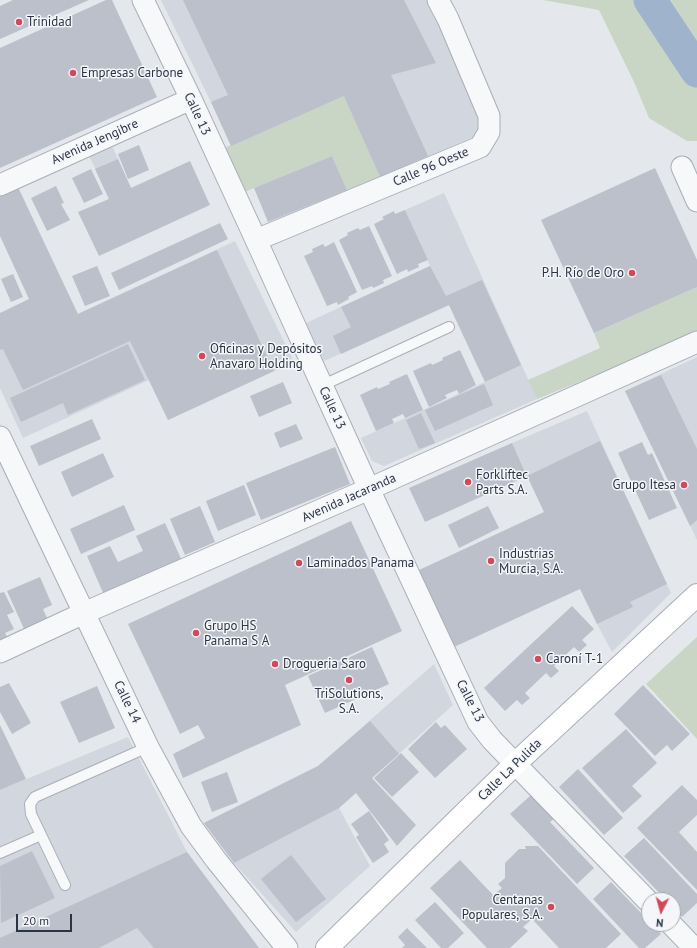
<!DOCTYPE html>
<html>
<head>
<meta charset="utf-8">
<style>
	body { margin:0 }
	#map { position:relative; width:697px; height:948px; overflow:hidden; background:#e4e7ec; font-family:"PT Sans",sans-serif }
	canvas { display:block }
	.north { position:absolute; left:641px; top:892px; width:40px; height:40px; box-sizing:border-box; background:#f4f6f9; border:1px solid #a4a8b1; border-radius:50%; rotate:186deg; font-size:11px; font-weight:700; line-height:16px; text-align:center; color:#2b3445 }
	.north::after { content:''; display:block; margin:auto; width:14px; height:18px; background:#d1495b; clip-path:polygon(50% 0,100% 100%,50% 72%,0 100%) }
	.scale { position:absolute; left:16px; top:914px; width:56px; height:18px; box-sizing:border-box; border:2px solid #2b3445; border-top:0; padding-left:5px; font-size:12px; line-height:14px; white-space:nowrap; color:#2b3445; -webkit-text-stroke:3px #f4f6f9; paint-order:stroke }
</style>
</head>
<body>
<div id="map">
<canvas width="697" height="948"></canvas>
<div class="north">N</div>
<div class="scale">20 m</div>
</div>
<script>
const ctx = document.querySelector('canvas').getContext('2d');
ctx.lineJoin = 'round';
function paint(path, color) { ctx.fillStyle = color; ctx.fill(path, 'evenodd'); }
const toPath = rows => new Path2D(rows.map(r => 'M' + r).join(''));
function strokePath(path, color, width, dash) { ctx.strokeStyle = color; ctx.lineWidth = width; ctx.lineCap = dash ? 'butt' : 'round'; ctx.setLineDash(dash || []); ctx.stroke(path); }
function label(font, color, halo, rows, align = 'center') {
  ctx.font = font + ' "PT Sans",sans-serif'; ctx.lineWidth = 3; ctx.setLineDash([]); ctx.textBaseline = 'middle'; ctx.strokeStyle = halo; ctx.fillStyle = color; for (const [text, x, y, turn = 0] of rows) {
    ctx.save(); ctx.translate(x, y); ctx.rotate((+turn || 0) * Math.PI / 180); ctx.textAlign = isNaN(turn) ? turn : align; if (halo) ctx.strokeText(text, 0, 0); ctx.fillText(text, 0, 0); ctx.restore();
  }
}
paint(toPath([
	[161,0,428,0,484,120,475,136,380,177,343,96,231,146,211,102],
	[110,141,131,188,109,199,87,151],
	[444,193,537,399,384,466,372,461,361,438,485,382,449,305,324,361,306,323,430,266,405,210],
	[235,241,294,362,168,420,149,380,23,438,0,388,0,350],
	[697,357,697,540,625,391],
	[587,411,671,593,612,652,597,624,512,443],
	[434,664,453,705,339,808,370,866,296,932,234,863,204,823,318,766],
	[128,737,187,852,259,948,0,948,0,790]
]), '#d2d6de');
paint(toPath([
	[543,0,697,0,697,141,687,141,649,118,634,82,599,10],
	[344,96,380,177,347,190,332,156,242,193,222,149],
	[697,287,697,334,537,399,528,380,600,348,594,333],
	[697,637,697,739,646,684]
]), '#c9d6c5');
strokePath(toPath([
	[650,0,697,71]
]), '#9fb4cc', 33);
paint(toPath([
	[13,0,89,0,0,39,0,6],
	[106,0,112,0,157,97,0,168,0,48],
	[183,0,404,0,436,63,391,75,428,156,380,177,344,96,231,146,211,102,228,95],
	[139,145,149,170,128,179,118,154],
	[332,156,347,190,268,222,254,188],
	[118,159,131,188,190,161,210,205,99,256,78,212,109,199,95,169],
	[655,168,697,260,697,287,594,333,541,220],
	[91,169,103,194,84,203,72,178],
	[17,185,78,314,217,250,274,371,168,420,130,341,23,390,3,349,0,350,0,313,29,299,0,236,0,193],
	[56,186,64,203,61,204,70,220,47,231,31,198],
	[405,210,428,260,418,264,419,267,408,272,407,269,397,274,374,224,384,219,382,217,394,211,395,214],
	[220,223,228,239,119,290,111,273],
	[369,226,392,276,383,280,384,283,373,288,372,286,362,290,339,240,348,235,347,233,358,228,360,230],
	[334,242,357,292,348,297,349,299,338,305,337,302,327,306,304,256,313,252,312,249,323,244,325,247],
	[97,266,110,296,85,306,72,276],
	[430,266,446,296,482,280,521,365,485,382,449,305,341,354,333,336,351,327,341,307],
	[13,274,23,297,11,302,1,279],
	[128,344,145,380,68,415,63,403,21,422,10,398],
	[460,350,476,385,459,394,457,390,445,395,447,398,429,407,413,371,431,363,432,365,443,360,442,358],
	[407,374,423,410,405,418,403,414,392,419,394,423,376,431,360,395,377,387,378,389,390,384,389,382],
	[661,375,697,449,697,520,690,526,625,391],
	[283,382,292,403,259,417,250,396],
	[484,384,493,405,435,431,425,410],
	[421,413,435,443,419,449,406,420],
	[92,419,101,439,39,466,30,446],
	[296,424,303,439,280,448,274,433],
	[600,441,667,584,630,602,633,607,597,624,580,589,454,647,419,570,544,512,527,476,425,522,409,488,512,443,527,476],
	[642,442,648,455,652,453,677,508,649,520,618,453],
	[335,447,350,484,261,520,246,483],
	[103,453,114,477,72,497,61,472],
	[244,485,256,515,218,531,206,501],
	[124,505,135,530,81,554,70,529],
	[200,506,215,542,185,555,170,519],
	[488,506,499,528,459,548,448,525],
	[351,521,402,631,285,685,301,725,183,778,173,754,205,738,198,725,180,734,128,624],
	[165,523,182,561,104,595,87,556,110,546,118,562,143,551,136,536],
	[40,577,52,605,43,609,48,620,25,631,7,591],
	[4,592,14,612,7,615,14,629,5,633,8,638,0,642,0,593],
	[572,606,594,629,582,640,587,645,579,652,574,647,554,666,559,671,551,678,546,673,525,693,530,698,522,705,517,700,505,711,484,688],
	[372,647,389,684,325,713,308,676],
	[9,683,31,723,12,734,0,712,0,687],
	[643,685,690,734,672,751,667,745,655,756,614,714],
	[97,686,115,728,79,743,60,702],
	[370,721,399,754,372,778,416,825,397,846,356,793,339,808,234,863,204,823,318,766],
	[436,722,441,728,445,725,467,749,435,778,408,749],
	[0,725,26,779,0,790],
	[626,729,657,763,632,786,642,796,623,813,582,768],
	[401,753,419,772,392,797,374,778],
	[578,769,623,818,604,835,559,787],
	[227,772,238,802,212,812,201,782],
	[682,785,697,800,697,815,679,832,697,852,697,890,637,828],
	[531,795,554,819,550,822,594,868,577,884,510,814],
	[369,811,389,840,384,844,389,852,373,863,356,837,359,835,351,824],
	[644,838,697,894,697,903,682,917,673,907,673,900,666,900,624,856],
	[525,846,538,846,621,934,606,948,559,948,532,919,523,927,528,931,510,948,487,948,430,888,460,860,493,895,502,888,498,884,505,878,505,863,519,849,526,849],
	[32,851,55,898,1,923,0,866],
	[187,852,259,948,154,948,137,928,99,948,0,948,0,938],
	[291,855,326,899,296,922,261,879],
	[611,882,649,921,649,924,652,924,661,934,645,948,639,948,593,899],
	[435,902,464,933,448,948,441,948,415,920],
	[407,928,427,948,402,948,405,945,398,937]
]), '#bbc0ca');
const service = toPath([
	[321,386,449,327],
	[0,853,41,835],
	[65,885,31,814,30,804,35,797,148,747]
]);
const minor = toPath([
	[143,0,191,99,256,240,369,489,478,722,492,740,649,902],
	[682,167,697,201],
	[0,185,191,99],
	[256,240,480,147,489,132,489,116,448,19,438,0],
	[0,437,148,747,191,826,216,860,287,948],
	[0,652,84,613,369,489,697,342],
	[671,924,694,948]
]);
const secondary = toPath([
	[327,948,516,763,697,595]
]);
strokePath(service, '#a9aeb7', 12);
strokePath(minor, '#a9aeb7', 23);
strokePath(secondary, '#a9aeb7', 24);
strokePath(service, '#f7f8fa', 10);
strokePath(minor, '#f7f8fa', 21);
strokePath(secondary, '#fff', 22);
for (const [x, y, r, color] of [
	[19,22,4,"#d1495b"],
	[73,73,4,"#d1495b"],
	[632,273,4,"#d1495b"],
	[202,356,4,"#d1495b"],
	[468,482,4,"#d1495b"],
	[684,485,4,"#d1495b"],
	[491,561,4,"#d1495b"],
	[299,563,4,"#d1495b"],
	[196,633,4,"#d1495b"],
	[538,659,4,"#d1495b"],
	[275,664,4,"#d1495b"],
	[349,680,4,"#d1495b"],
	[551,907,4,"#d1495b"]
]) { const dot = new Path2D(); dot.arc(x, y, r, 0, 2 * Math.PI); ctx.fillStyle = color; ctx.fill(dot); strokePath(dot, '#f4f6f9', 1.5); }
label('13px', '#2b3445', '#f4f6f9', [
	["Trinidad",27,22],
	["Empresas Carbone",81,73],
	["P.H. Río de Oro",624,273,"right"],
	["Oficinas y Depósitos",210,349],
	["Anavaro Holding",210,364],
	["Forkliftec",476,475],
	["Parts S.A.",476,490],
	["Grupo Itesa",676,485,"right"],
	["Industrias",499,554],
	["Murcia, S.A.",499,569],
	["Laminados Panama",307,563],
	["Grupo HS",204,626],
	["Panama S A",204,641],
	["Caroní T-1",546,659],
	["Drogueria Saro",283,664],
	["TriSolutions,",349,694,"center"],
	["S.A.",349,709,"center"],
	["Centanas",543,900,"right"],
	["Populares, S.A.",543,915,"right"]
], 'left');
label('13px', '#2b3445', '#f4f6f9', [
	["Calle 13",197,114,65],
	["Avenida Jengibre",95,142,-24],
	["Calle 96 Oeste",431,167,-23],
	["Calle 13",332,408,65],
	["Avenida Jacaranda",349,498,-24],
	["Calle 13",470,701,63],
	["Calle 14",127,702,64],
	["Calle La Pulida",510,770,-44]
]);
</script>
</body>
</html>
